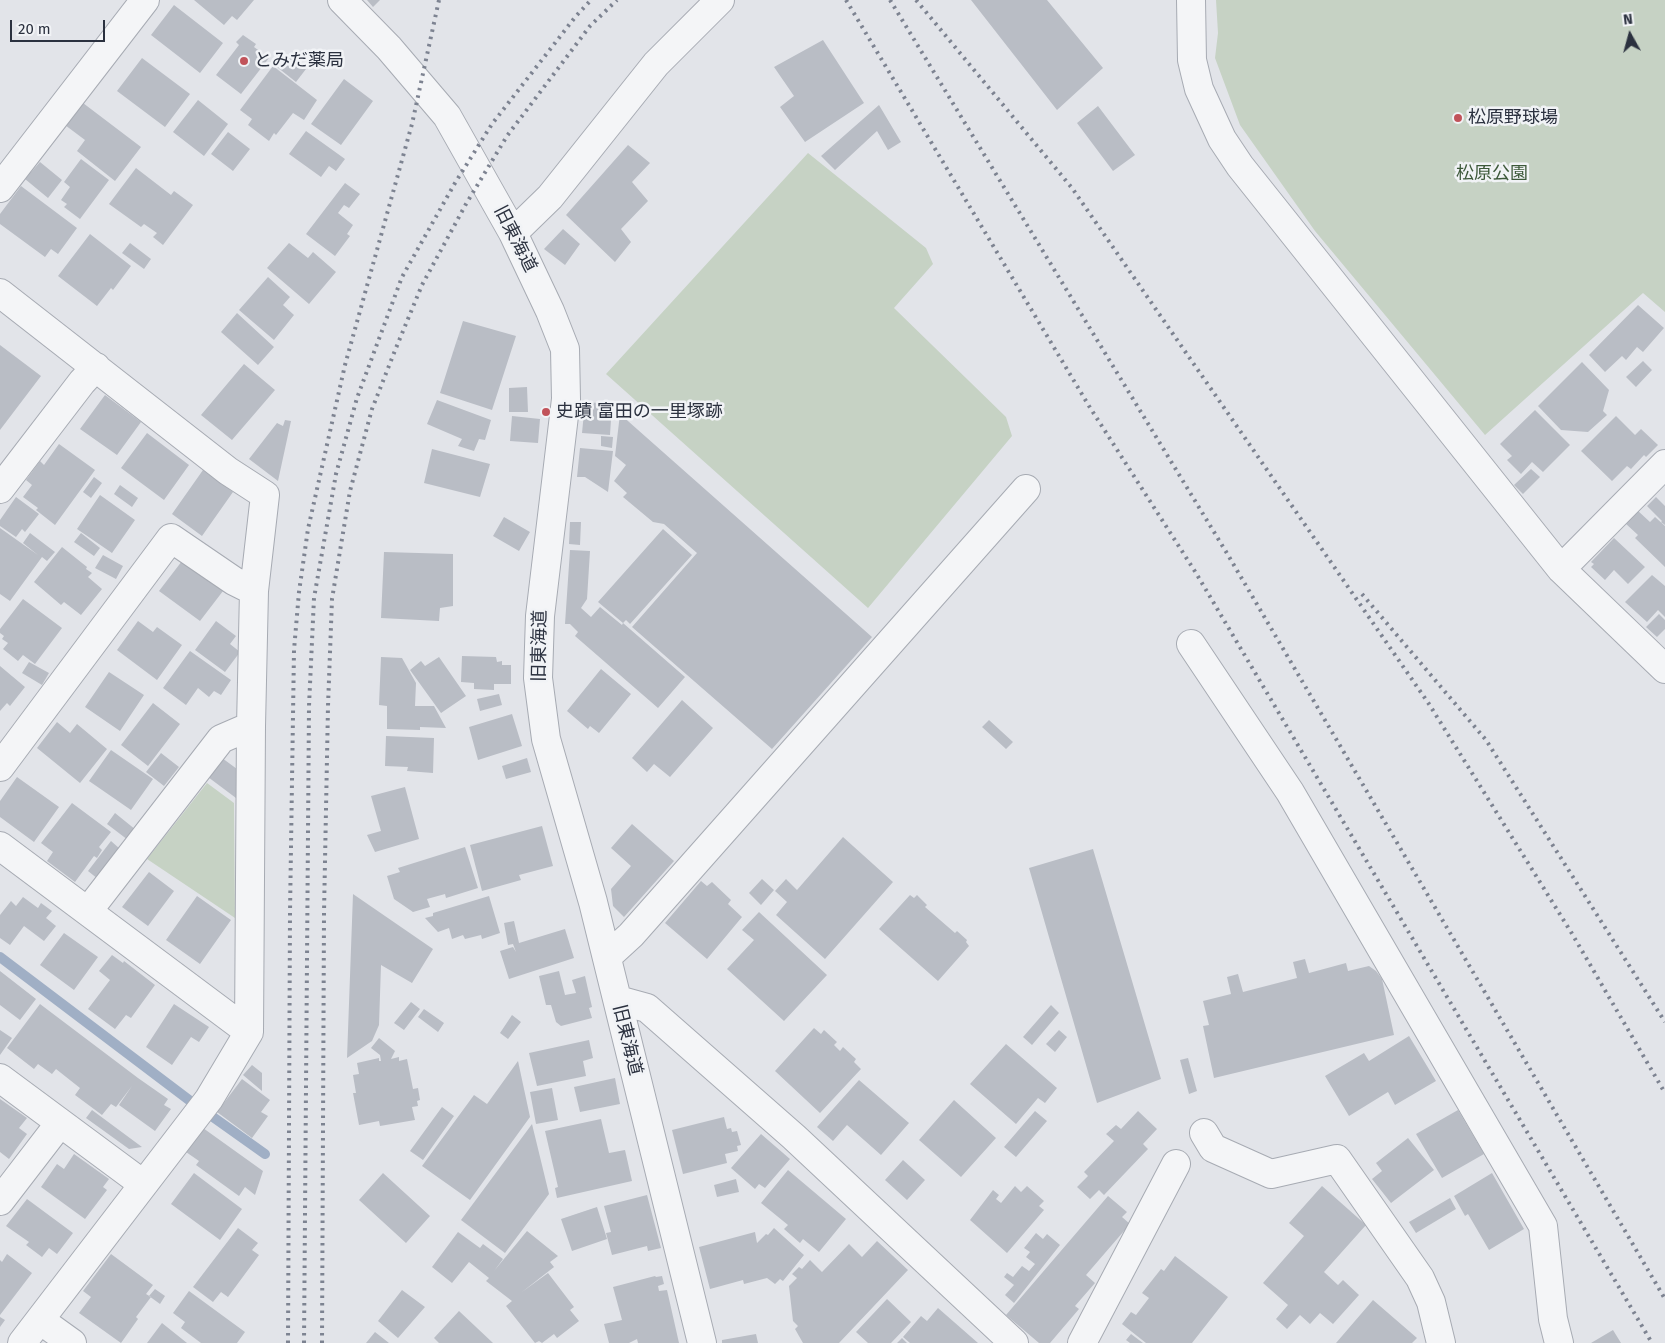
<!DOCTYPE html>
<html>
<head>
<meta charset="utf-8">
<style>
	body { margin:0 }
	#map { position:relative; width:1665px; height:1343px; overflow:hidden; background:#e2e4e9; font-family:"Fira Sans",sans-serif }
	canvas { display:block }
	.north { position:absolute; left:1605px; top:10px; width:50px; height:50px; -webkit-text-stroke:4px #f1f3f6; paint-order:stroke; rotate:353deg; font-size:14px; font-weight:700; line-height:20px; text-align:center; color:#2b313f }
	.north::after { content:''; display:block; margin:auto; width:18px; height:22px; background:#2b313f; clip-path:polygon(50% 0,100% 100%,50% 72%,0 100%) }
	.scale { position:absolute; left:10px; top:20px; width:95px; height:22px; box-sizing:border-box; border:2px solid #2b313f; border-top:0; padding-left:6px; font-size:15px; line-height:18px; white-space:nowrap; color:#2b313f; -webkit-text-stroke:4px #f1f3f6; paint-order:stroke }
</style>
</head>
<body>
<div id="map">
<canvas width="1665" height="1343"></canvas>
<div class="north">N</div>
<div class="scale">20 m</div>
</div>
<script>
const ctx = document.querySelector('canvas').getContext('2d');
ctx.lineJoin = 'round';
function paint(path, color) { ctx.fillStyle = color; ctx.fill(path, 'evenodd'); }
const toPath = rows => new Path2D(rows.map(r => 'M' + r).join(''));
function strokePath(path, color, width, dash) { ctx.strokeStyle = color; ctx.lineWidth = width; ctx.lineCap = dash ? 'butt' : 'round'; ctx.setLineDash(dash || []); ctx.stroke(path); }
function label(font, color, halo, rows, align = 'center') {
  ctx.font = font + ' "Fira Sans","Noto Sans JP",sans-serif'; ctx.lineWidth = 5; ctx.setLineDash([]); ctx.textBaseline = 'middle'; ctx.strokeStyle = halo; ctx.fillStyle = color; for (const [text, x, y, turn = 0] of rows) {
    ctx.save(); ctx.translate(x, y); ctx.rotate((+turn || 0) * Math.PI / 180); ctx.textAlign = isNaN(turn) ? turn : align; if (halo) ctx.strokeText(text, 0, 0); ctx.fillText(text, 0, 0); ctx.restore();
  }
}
paint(toPath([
	[1216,0,1665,0,1665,312,1643,293,1485,435,1315,231,1240,125,1215,58,1218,33],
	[808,153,926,248,933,264,894,308,1006,417,1012,436,868,608,606,374],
	[207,783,234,803,235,918,147,859]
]), '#c6d2c4');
strokePath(toPath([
	[0,957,189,1100,265,1154]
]), '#a0afc5', 10);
paint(toPath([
	[194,0,254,0,237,20,232,16,224,25],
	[367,0,380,0,373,7],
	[971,0,1047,0,1103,68,1057,110],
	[174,5,223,43,200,73,151,35],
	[243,35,256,44,254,47,269,58,241,94,216,75,239,45,236,42],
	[823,40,864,103,805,142,780,107,794,96,774,67],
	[287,55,306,69,296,82,277,67],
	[142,58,190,94,165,127,117,91],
	[273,66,317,100,304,120,293,113,276,135,274,133,269,141,248,125,252,119,240,110],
	[344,79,373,101,341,145,311,124],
	[198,100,228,124,204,156,173,132],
	[83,103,141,147,115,181,77,151,85,140,65,125],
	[879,105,901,142,888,150,877,131,835,170,821,156],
	[1098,106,1135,155,1113,171,1077,123],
	[306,131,345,159,336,171,329,166,321,177,289,154],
	[228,132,250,149,233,171,211,154],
	[628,145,650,163,632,182,648,201,621,229,631,242,615,262,566,215],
	[81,159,109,180,80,219,64,207,67,204,61,200,70,187,64,182],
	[40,162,62,180,48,198,25,179],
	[136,168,171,195,174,191,193,205,163,245,153,237,157,233,144,224,141,227,109,204],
	[345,183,360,194,349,208,344,205,338,213,353,225,347,234,350,236,335,256,306,234],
	[21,186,77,228,58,254,51,249,45,257,0,224,0,214],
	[563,229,580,244,565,265,544,249],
	[90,234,131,266,113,290,111,288,97,306,58,276],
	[130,243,151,259,144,269,122,253],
	[289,243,308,258,313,252,336,272,309,304,267,268],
	[268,277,290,297,283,305,294,315,274,340,239,310],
	[1638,305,1664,328,1643,352,1637,347,1626,360,1622,356,1605,372,1589,355],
	[237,313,274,347,258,365,221,332],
	[463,321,516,336,492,410,440,393],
	[0,345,41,376,0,430],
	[1643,361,1652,370,1636,387,1626,377],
	[1582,362,1609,390,1603,411,1607,415,1588,432,1561,430,1538,406],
	[244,364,275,390,232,440,201,415],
	[527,387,528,412,509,412,509,388],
	[105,395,141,422,117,455,80,429],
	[437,400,491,420,485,440,479,439,474,451,458,446,462,439,427,424],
	[585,402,612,404,610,435,582,433],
	[1535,410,1570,445,1543,472,1532,462,1521,474,1507,460,1512,456,1500,444],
	[620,414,872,637,772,749,632,627,697,553,664,524,653,522,623,497,627,493,614,481,626,465,615,456],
	[512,416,540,419,538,443,510,441],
	[1616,416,1635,435,1641,429,1658,445,1646,457,1644,455,1631,469,1627,466,1612,481,1581,451],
	[285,420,291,421,278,481,249,459,277,423,283,426],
	[147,433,189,465,164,500,121,468],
	[601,436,613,437,612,448,601,446],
	[59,444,95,470,55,525,36,510,38,508,23,497,32,485,26,480,40,461,44,465],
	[580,448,613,451,608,492,585,477,577,477],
	[432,449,490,464,480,497,424,483],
	[1531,469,1540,477,1523,494,1514,485],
	[203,470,233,492,202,536,172,514],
	[94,477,102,483,91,498,83,492],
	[120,485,138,498,132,507,114,494],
	[100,495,135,520,112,553,77,529],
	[16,497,39,514,25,532,22,529,16,537,0,526,0,520],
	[1656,497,1665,506,1665,525,1661,522,1662,521,1647,506],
	[1637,510,1650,522,1655,517,1665,526,1665,567,1635,538,1638,535,1625,523],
	[504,517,530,532,519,551,493,536],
	[570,522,581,522,580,545,569,544],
	[0,528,38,555,23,543,30,533,55,552,47,561,42,557,10,601,0,594],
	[663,529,692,555,630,624,626,620,623,623,598,602],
	[81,533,100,548,94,556,74,542],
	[1614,538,1645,567,1628,584,1614,570,1605,580,1591,567,1594,564,1591,562],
	[62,547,87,567,86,569,92,573,88,577,102,589,81,615,64,602,61,605,34,582],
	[570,550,590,551,587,599,581,608,591,617,600,607,622,625,623,623,685,677,658,708,575,636,578,632,570,624,565,624],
	[384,552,453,554,453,606,440,608,439,621,381,618],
	[103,555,123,566,116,579,95,568],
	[182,561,223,591,200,621,159,591],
	[1652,575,1665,586,1665,617,1658,610,1647,622,1625,602],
	[23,599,62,628,35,664,23,655,18,661,3,649,8,643,2,639,4,636,0,633,0,629],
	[1659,614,1665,620,1665,629,1657,637,1646,627],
	[138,621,153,632,157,627,182,645,157,680,117,650],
	[216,621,236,636,230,644,240,652,225,672,195,650],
	[190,651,231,680,221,695,214,691,209,697,198,688,186,705,163,688],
	[462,656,496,657,497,662,502,661,502,665,511,665,511,684,494,684,494,690,474,689,474,683,461,682],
	[381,657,402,658,416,683,415,706,434,706,446,728,420,727,420,730,387,729,387,706,379,705],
	[439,657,466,696,441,713,410,670,421,661,425,666],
	[29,662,49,673,42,685,22,673],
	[0,666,25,687,10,706,7,703,0,711],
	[601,669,631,694,599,733,590,726,588,729,567,711],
	[109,672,144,695,120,731,85,707],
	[499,694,502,705,480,711,477,699],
	[682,700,713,728,670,777,654,764,647,772,632,758],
	[153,703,180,724,148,766,121,745],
	[512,714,522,746,478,760,469,727],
	[989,720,1013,742,1006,749,982,727],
	[57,722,70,733,77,724,107,749,80,783,37,748],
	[386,736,434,738,433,773,407,771,408,767,385,766],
	[111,750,153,779,131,810,89,781],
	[161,753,179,767,164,786,146,772],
	[222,758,237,769,236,798,208,777],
	[527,758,531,772,506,779,502,766],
	[17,777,59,807,34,842,0,817,0,801],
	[405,787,419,839,375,852,367,835,381,831,371,796],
	[72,803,111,832,99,847,102,850,97,858,94,856,75,882,47,861,53,852,41,843],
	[115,813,136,830,128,840,107,824],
	[632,824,674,861,624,917,613,906,611,889,631,866,611,848],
	[542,826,553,866,519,875,521,880,482,891,470,845],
	[843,837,893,882,825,959,776,915,787,902,775,891,786,879,797,890],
	[111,841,120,849,98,879,88,871],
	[465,847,478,888,446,898,445,894,427,899,430,907,413,912,394,899,387,876,400,872,398,868],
	[1093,849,1161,1079,1097,1103,1029,868],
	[149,872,174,891,148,926,122,907],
	[762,879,774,890,761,905,749,893],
	[701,881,707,886,712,882,731,900,728,904,742,917,707,959,665,923],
	[353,894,433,949,412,983,381,965,379,1025,372,1041,347,1058],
	[910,895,914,898,917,895,927,905,925,907,955,933,957,931,967,940,966,942,969,946,938,981,879,929],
	[197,896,231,920,200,964,166,940],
	[489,896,500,933,482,939,481,935,465,939,463,935,452,939,449,928,438,932,425,918,433,916,433,913],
	[23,897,38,908,41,903,52,911,46,918,56,926,44,941,24,926,10,945,0,938,0,915,11,901,16,906],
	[759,912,827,975,784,1021,727,969,754,940,742,930],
	[514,921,519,943,565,929,574,958,509,979,500,951,513,947,516,952,513,944,508,945,504,923],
	[64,933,98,957,74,990,40,965],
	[112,955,123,963,124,961,155,985,131,1018,126,1015,115,1029,88,1009,110,980,99,971],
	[1305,959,1309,973,1346,963,1348,971,1369,966,1376,971,1382,979,1394,1035,1214,1078,1203,1026,1209,1025,1203,1001,1231,994,1227,977,1238,974,1243,992,1297,978,1293,962],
	[0,971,36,999,20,1020,0,1005],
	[559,971,565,995,576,993,572,980,585,976,592,1007,589,1008,592,1018,561,1026,556,1022,551,1005,546,1005,539,976],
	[411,1002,420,1009,404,1030,394,1023],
	[40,1004,138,1078,168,1099,164,1105,171,1109,155,1131,119,1105,132,1086,116,1107,111,1104,102,1115,75,1095,80,1088,56,1069,52,1074,38,1064,34,1069,7,1048],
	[174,1004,209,1027,199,1042,191,1037,172,1065,146,1047],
	[1051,1005,1059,1013,1032,1045,1023,1037],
	[424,1009,444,1023,438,1032,418,1017],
	[512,1015,521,1022,508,1039,500,1033],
	[814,1028,821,1034,824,1030,837,1042,834,1045,840,1051,843,1047,856,1059,854,1062,861,1069,820,1113,775,1071],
	[0,1030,12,1038,0,1055],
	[1059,1030,1067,1037,1055,1052,1046,1044],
	[1409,1036,1436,1081,1395,1105,1388,1092,1349,1116,1325,1076,1364,1053,1369,1061],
	[379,1038,395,1051,391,1059,399,1057,399,1061,407,1059,413,1089,418,1088,420,1100,417,1101,418,1106,412,1107,415,1120,380,1126,379,1121,359,1125,353,1093,356,1093,353,1075,359,1074,357,1063,379,1058,379,1061,381,1061,380,1055,371,1048],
	[589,1040,593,1058,583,1061,586,1076,537,1086,529,1053],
	[1006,1044,1057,1088,1045,1103,1038,1098,1016,1124,970,1084],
	[1188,1058,1197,1091,1189,1094,1180,1060],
	[518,1061,530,1117,470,1200,422,1166,474,1095,487,1104],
	[252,1065,262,1073,262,1091,243,1075],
	[615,1078,620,1104,580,1112,574,1087],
	[242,1079,270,1100,261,1112,268,1116,252,1138,217,1112],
	[859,1080,909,1123,881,1155,847,1125,833,1141,817,1127],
	[552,1088,558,1120,536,1124,530,1092],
	[0,1099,27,1118,19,1128,27,1134,9,1159,0,1152],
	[954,1100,996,1138,961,1177,919,1140],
	[442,1107,454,1116,423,1160,410,1151],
	[92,1110,142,1147,129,1149,86,1118],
	[1458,1110,1484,1154,1442,1178,1416,1134],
	[1035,1111,1047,1121,1016,1157,1004,1147],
	[1138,1111,1157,1129,1143,1144,1148,1149,1104,1195,1099,1190,1090,1199,1077,1187,1088,1176,1084,1172,1114,1141,1106,1134,1116,1125,1121,1129],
	[724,1117,727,1129,731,1128,732,1132,737,1131,741,1145,737,1146,738,1151,725,1154,727,1163,683,1174,672,1130],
	[601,1119,609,1153,625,1150,632,1181,557,1198,555,1188,558,1187,545,1131],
	[532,1124,549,1194,505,1253,461,1220],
	[203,1128,263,1171,255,1195,245,1187,239,1196,196,1165,199,1161,186,1152],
	[761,1134,790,1159,765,1188,759,1184,755,1189,731,1168],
	[1408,1138,1434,1170,1391,1203,1372,1179,1382,1171,1376,1163],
	[74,1154,109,1179,103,1187,107,1190,85,1219,41,1187,57,1164,64,1169],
	[903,1160,925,1180,907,1200,885,1180],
	[788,1170,846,1219,819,1252,803,1239,800,1243,784,1229,788,1225,761,1203],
	[194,1173,242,1209,220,1240,171,1204],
	[383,1173,430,1216,406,1243,359,1200],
	[1492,1173,1524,1229,1489,1250,1468,1214,1465,1216,1454,1196],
	[736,1179,739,1192,717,1197,714,1185],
	[1015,1186,1021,1192,1027,1186,1044,1201,1039,1206,1044,1210,1007,1253,970,1220,993,1190,999,1195,996,1199,1001,1203],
	[1322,1186,1366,1225,1324,1272,1338,1285,1343,1280,1359,1295,1333,1324,1320,1313,1310,1324,1300,1315,1287,1329,1276,1319,1288,1305,1263,1283,1304,1236,1289,1223],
	[647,1195,661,1248,648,1251,647,1246,612,1255,606,1233,611,1232,604,1206],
	[1108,1196,1127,1212,1122,1217,1130,1224,1086,1275,1095,1283,1075,1306,1079,1309,1050,1343,1039,1343,1006,1315],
	[1450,1198,1456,1209,1416,1233,1409,1222],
	[27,1199,73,1233,57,1254,49,1248,42,1257,26,1245,29,1242,6,1226],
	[597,1207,607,1239,572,1251,561,1219],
	[238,1228,258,1243,252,1250,259,1255,228,1297,221,1292,213,1302,193,1287],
	[774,1228,804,1255,783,1281,780,1279,775,1284,767,1278,744,1284,743,1280,710,1289,699,1247,755,1232,757,1243,766,1234,768,1235],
	[527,1231,558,1256,550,1262,554,1267,522,1292,548,1273,574,1307,570,1310,579,1321,557,1338,554,1334,542,1343,539,1341,535,1343,506,1306,512,1301,486,1281,489,1278,469,1262,452,1283,432,1267,458,1232,480,1248,483,1244,503,1259,494,1271],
	[1036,1233,1043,1239,1047,1234,1060,1245,1014,1303,1005,1295,1014,1285,1004,1277,1007,1273,1013,1277,1022,1266,1029,1271,1035,1264,1026,1257,1030,1252,1024,1248],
	[877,1241,908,1270,839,1343,803,1343,795,1329,798,1326,793,1321,789,1286,797,1278,792,1274,799,1267,802,1269,810,1260,822,1272,849,1244,862,1257],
	[7,1254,32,1273,0,1315,0,1260,2,1262],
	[111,1254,153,1285,146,1294,151,1297,136,1317,138,1319,121,1343,79,1313,91,1297,83,1291],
	[1175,1256,1228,1297,1192,1343,1146,1343,1122,1324,1131,1312,1136,1315,1149,1298,1142,1293,1161,1269,1164,1271],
	[655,1276,656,1277,662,1276,664,1284,658,1286,659,1291,667,1290,679,1343,638,1343,637,1339,629,1343,609,1343,604,1324,622,1320,613,1287],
	[155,1289,165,1296,160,1304,149,1296],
	[402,1290,425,1307,398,1338,378,1321],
	[189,1291,245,1332,237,1343,201,1343,181,1328,185,1322,173,1313],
	[887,1299,911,1322,891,1343,868,1343,856,1332],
	[1373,1300,1417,1338,1412,1343,1336,1343],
	[938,1308,978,1343,910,1343,903,1337,921,1316,927,1321],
	[459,1311,493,1343,439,1343,434,1338],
	[0,1317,5,1320,0,1327],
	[162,1323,187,1343,147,1343],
	[1613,1330,1621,1343,1591,1343],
	[375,1332,389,1343,366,1343],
	[756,1334,758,1343,722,1343,722,1340],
	[1131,1334,1143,1343,1130,1343,1126,1340],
	[902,1338,907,1343,897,1343]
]), '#b9bdc5');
const minor = toPath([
	[342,0,389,48,447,116,513,233,550,311,565,349,566,399,540,616,538,678,546,739,593,902,702,1343],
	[1191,0,1192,60,1199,89,1222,139,1240,166,1561,569,1665,669],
	[0,188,145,0],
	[513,233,550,197,656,64,720,0],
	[0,293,228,471,265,495,254,591,251,726,249,1032,209,1099,22,1343],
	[0,489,82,382,96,367],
	[1561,569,1665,464],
	[1191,644,1290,792,1543,1226,1553,1319,1559,1343],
	[0,767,171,538,234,581,254,591],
	[0,846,249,1032],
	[88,911,221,739,251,726],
	[607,957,631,935,1026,489],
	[618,1000,647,1008,794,1137,1014,1343],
	[0,1078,143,1184],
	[1204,1133,1213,1148,1271,1174,1337,1159,1420,1278,1431,1302,1441,1343],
	[0,1201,60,1123],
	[40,1320,72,1343],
	[1082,1343,1176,1164]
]);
strokePath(minor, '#a7abb3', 30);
strokePath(minor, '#f4f5f7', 28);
strokePath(toPath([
	[846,0,1089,406,1196,573,1652,1343],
	[890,0,1228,555,1665,1299],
	[916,0,1072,188,1429,704,1571,932,1665,1093],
	[1362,594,1486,740,1665,1022],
	[288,1343,290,913,294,650,299,592,308,529,345,365,412,124,439,0],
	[304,1343,309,706,314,598,336,474,357,398,402,277,455,183,492,124,576,16,591,0],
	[322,1343,324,913,328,706,332,599,350,491,372,409,396,348,422,285,466,204,507,136,590,26,617,0]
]), '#7d8391', 4, [2.5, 5]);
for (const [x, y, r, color] of [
	[244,61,5,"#c1535a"],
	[1458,118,5,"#c1535a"],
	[546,412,5,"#c1535a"]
]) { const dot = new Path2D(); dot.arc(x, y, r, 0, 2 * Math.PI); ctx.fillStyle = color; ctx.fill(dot); strokePath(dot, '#f1f3f6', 2); }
label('18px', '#2b313f', '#f1f3f6', [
	["とみだ薬局",254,61],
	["松原野球場",1468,118],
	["史蹟 富田の一里塚跡",556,412]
], 'left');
label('18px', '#3d593a', '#f1f3f6', [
	["松原公園",1492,174]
]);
label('18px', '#2b313f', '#f1f3f6', [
	["旧東海道",515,239,63],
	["旧東海道",540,646,-89],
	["旧東海道",627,1040,76]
]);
</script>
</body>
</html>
